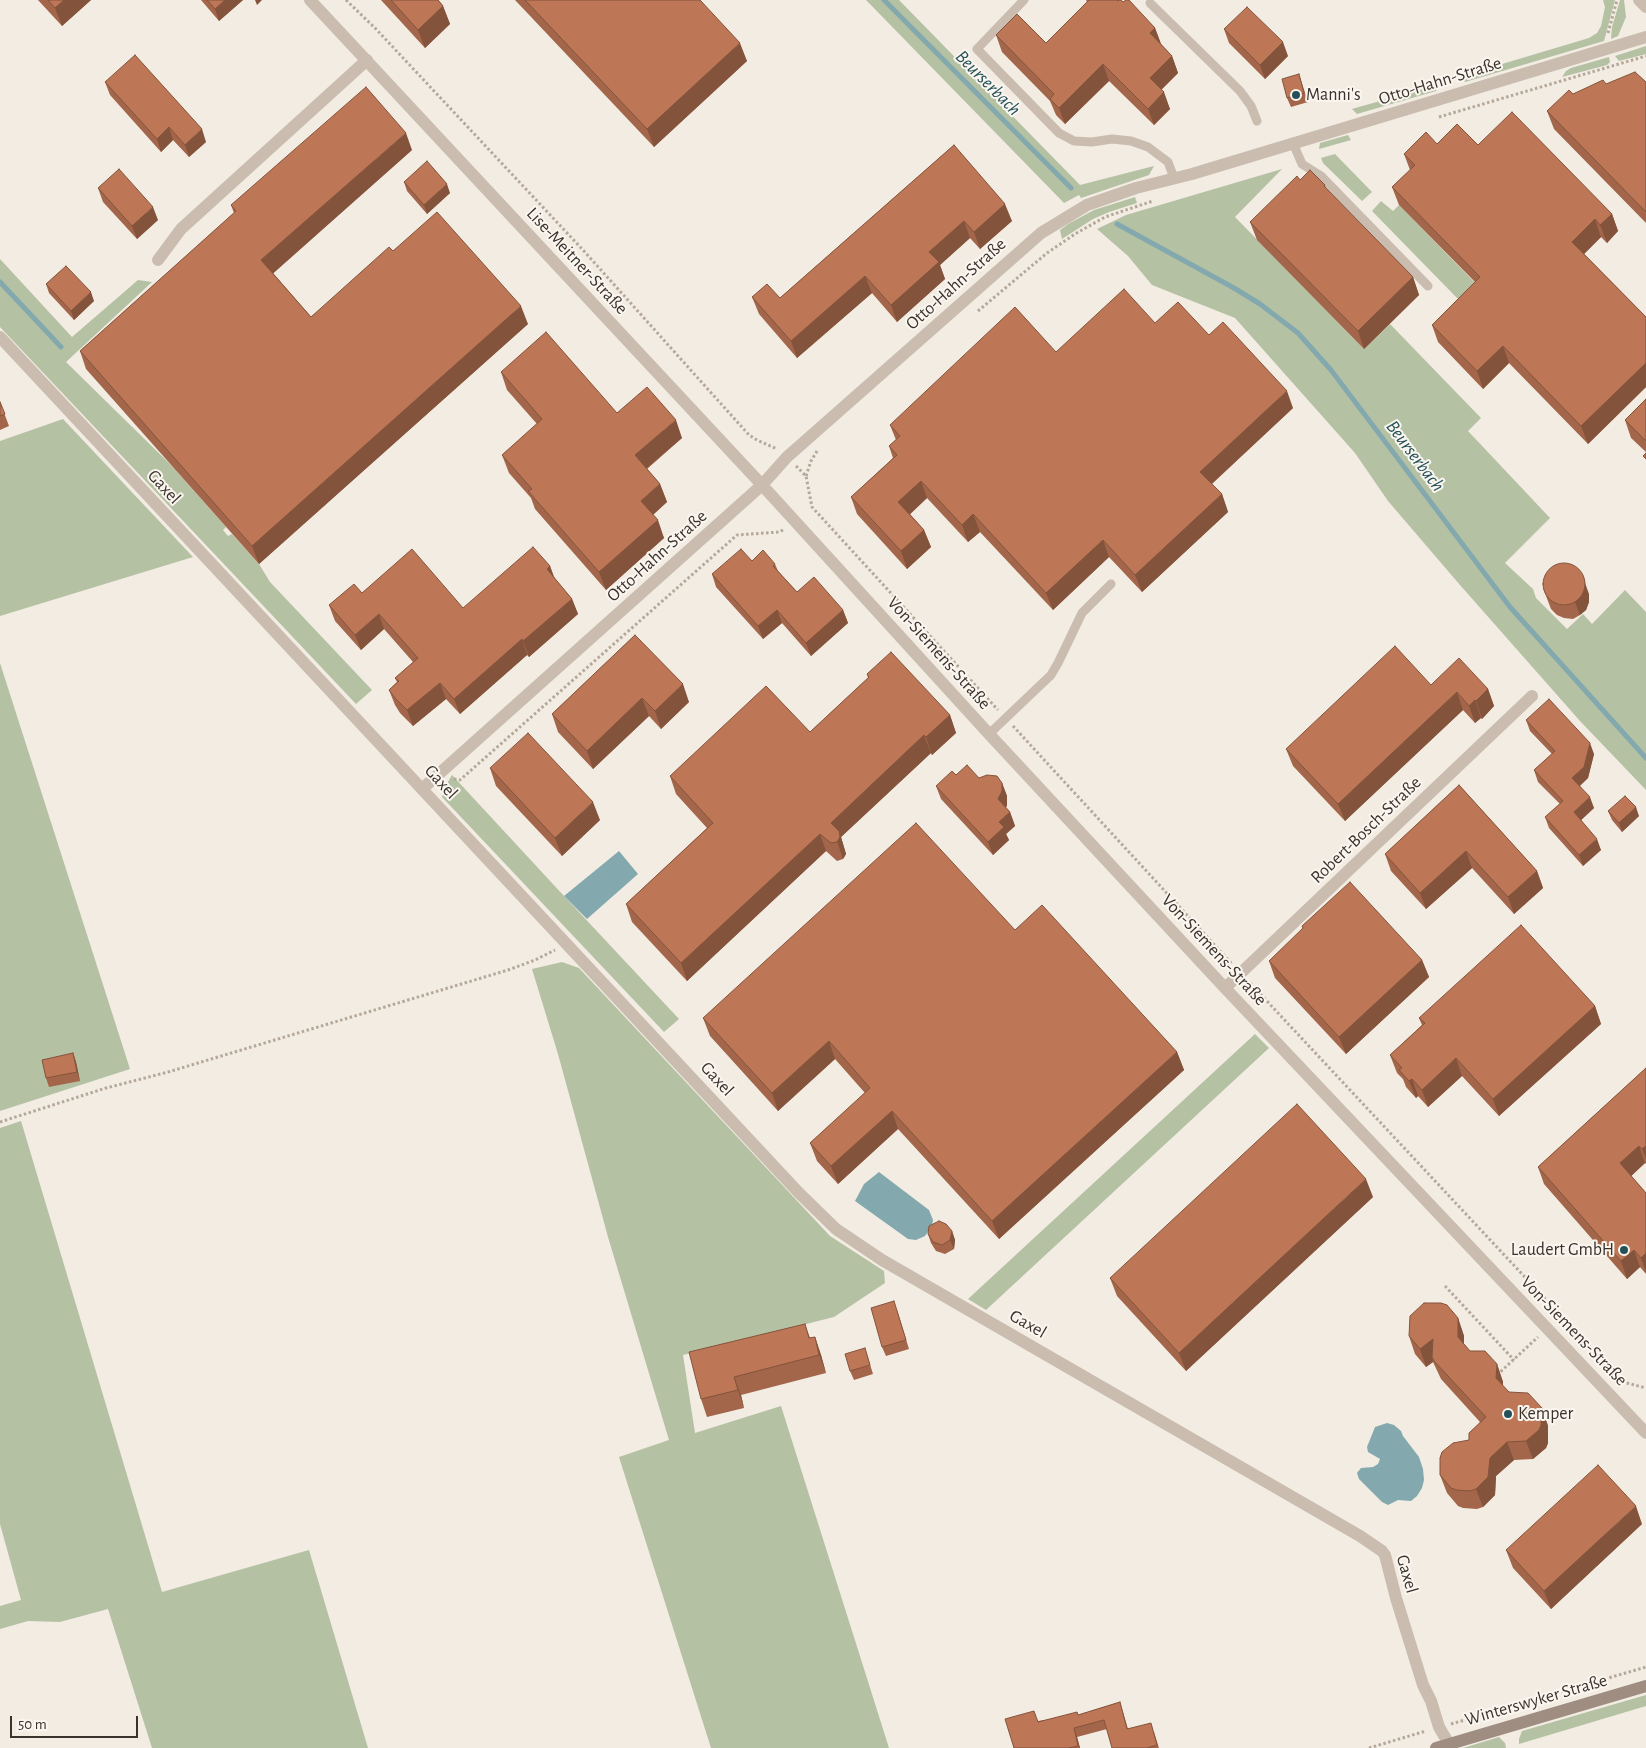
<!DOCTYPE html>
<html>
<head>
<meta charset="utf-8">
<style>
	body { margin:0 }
	#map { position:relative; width:1646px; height:1748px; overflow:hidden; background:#f2ece3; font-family:"Alegreya Sans",sans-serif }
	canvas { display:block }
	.scale { position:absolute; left:10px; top:1716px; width:128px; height:22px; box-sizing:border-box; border:2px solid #3a322c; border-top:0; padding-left:6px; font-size:15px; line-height:18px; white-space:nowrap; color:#3a322c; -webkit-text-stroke:4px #faf6ef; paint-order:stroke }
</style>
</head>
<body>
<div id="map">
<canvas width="1646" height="1748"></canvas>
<div class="scale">50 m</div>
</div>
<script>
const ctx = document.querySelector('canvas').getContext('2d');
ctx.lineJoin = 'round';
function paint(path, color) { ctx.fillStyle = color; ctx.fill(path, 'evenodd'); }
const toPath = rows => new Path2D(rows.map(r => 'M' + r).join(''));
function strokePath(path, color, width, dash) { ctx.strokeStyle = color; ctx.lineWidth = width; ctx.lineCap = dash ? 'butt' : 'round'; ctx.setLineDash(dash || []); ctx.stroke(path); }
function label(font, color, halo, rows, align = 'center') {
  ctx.font = font + ' "Alegreya Sans",sans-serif'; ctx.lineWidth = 4; ctx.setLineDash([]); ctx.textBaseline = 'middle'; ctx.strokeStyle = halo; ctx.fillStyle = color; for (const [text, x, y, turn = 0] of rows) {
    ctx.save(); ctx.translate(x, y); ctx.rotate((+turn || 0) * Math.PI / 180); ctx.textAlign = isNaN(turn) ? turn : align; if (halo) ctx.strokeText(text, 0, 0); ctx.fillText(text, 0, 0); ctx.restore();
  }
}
paint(toPath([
	[866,0,899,0,1080,185,1154,166,1149,175,1081,198,1079,195,1064,203],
	[1603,0,1615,0,1604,41,1465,82,1460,79,1462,76,1589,38,1597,33,1601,26,1605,7],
	[1620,0,1624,0,1626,17,1618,36,1611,39,1612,27],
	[1646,46,1646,54,1619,61,1615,56],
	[1609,57,1610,62,1607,65,1562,77,1566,71,1571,68],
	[1436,85,1439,86,1436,91,1357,114,1352,109],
	[1348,135,1351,140,1319,149,1320,143],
	[1335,154,1372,192,1362,201,1323,163,1321,158],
	[1282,169,1235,217,1364,349,1390,324,1481,418,1468,431,1550,518,1505,563,1533,589,1536,598,1567,629,1583,614,1592,624,1625,590,1646,612,1646,790,1580,721,1460,585,1388,501,1355,453,1235,318,1152,285,1128,256,1097,229,1126,215],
	[1135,197,1137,203,1109,212,1093,219,1062,239,1060,230,1068,224,1094,210],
	[1381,201,1393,211,1399,205,1523,332,1457,298,1372,211],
	[0,259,72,337,138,280,152,282,66,362,171,465,226,527,223,530,228,536,232,534,259,564,270,582,372,690,356,704,0,327],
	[63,419,193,557,0,616,0,441],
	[0,663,130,1069,0,1111],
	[452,775,564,896,679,1019,664,1032,442,797,444,789],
	[562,962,579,968,830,1236,884,1271,885,1283,834,1317,683,1355,695,1433,781,1406,889,1748,711,1748,619,1457,669,1440,608,1237,558,1054,532,969],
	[1255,1034,1269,1048,986,1310,968,1299],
	[21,1121,162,1592,309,1550,368,1748,152,1748,108,1609,60,1622,28,1621,0,1629,0,1606,21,1600,0,1524,0,1128],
	[1646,1695,1646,1706,1519,1744,1519,1739,1522,1731],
	[1499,1737,1505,1743,1506,1748,1463,1748]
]), '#b5c1a3');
paint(toPath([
	[619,851,638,874,587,919,564,896],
	[879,1172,929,1210,933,1220,932,1226,925,1236,916,1240,908,1239,855,1201,864,1184],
	[1387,1423,1394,1425,1401,1431,1403,1436,1419,1457,1423,1469,1424,1480,1422,1488,1417,1496,1411,1501,1398,1500,1388,1505,1382,1502,1359,1479,1357,1473,1361,1468,1373,1467,1378,1464,1380,1459,1368,1452,1367,1447,1375,1427]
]), '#83a9ae');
strokePath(toPath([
	[884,0,1071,188],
	[1117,224,1234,288,1260,304,1298,333,1331,370,1510,607,1646,758],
	[0,282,61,347]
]), '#83a9ae', 5);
strokePath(toPath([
	[346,0,375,28,583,250,749,435,757,440,777,449],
	[1608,33,1617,0],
	[1439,117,1646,56],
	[978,311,1047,253,1075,234,1105,217,1153,201],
	[796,466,806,476,812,507,998,710],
	[806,476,811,461,817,451],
	[1013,726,1232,964],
	[454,779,460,780,737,535,779,532,785,529],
	[1250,983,1623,1382,1646,1388],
	[0,1122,106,1088,168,1072,508,970,535,960,555,950],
	[1445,1286,1514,1360],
	[1497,1375,1538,1337],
	[1451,1724,1646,1667],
	[1369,1748,1426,1731]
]), '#b6a899', 3, [2.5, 2.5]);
strokePath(toPath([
	[1024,0,977,49,1059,133,1074,141,1092,142,1112,139,1131,141,1148,147,1168,162,1174,178],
	[1150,3,1240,91,1251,106,1257,121],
	[1293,143,1302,164,1321,176,1428,286],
	[989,734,1051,675,1058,663,1082,613,1111,584]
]), '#cabdaf', 9);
strokePath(toPath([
	[310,0,762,485,989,734,1225,988,1646,1433],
	[1639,0,1646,7],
	[158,260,181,229,367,60],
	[0,337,799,1193,836,1229,882,1260,1360,1536,1382,1551,1385,1555,1396,1598,1423,1685,1431,1701,1439,1727,1449,1744],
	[422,789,762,485,787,457,1041,233,1087,205,1136,188,1192,174,1646,37],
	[1225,988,1532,696]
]), '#cabdaf', 12);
strokePath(toPath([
	[1436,1748,1646,1686]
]), '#9e8d80', 12);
paint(toPath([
	[38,0,91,0,62,26],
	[201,0,243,0,219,21],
	[381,0,438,0,443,6,450,24,425,48],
	[515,0,700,0,747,61,654,147],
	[1086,0,1117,0,1123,2,1155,28,1161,44,1172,56,1178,73,1161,90,1170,109,1154,125,1109,81,1065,124,1056,115,1050,101,1002,52,996,35,1046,43,1087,2],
	[1224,29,1288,56,1265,79,1229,43],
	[1299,74,1308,102,1291,107,1287,98],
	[105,82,206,142,189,157,173,140,161,152,110,95],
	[1646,82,1646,223,1554,129,1547,111,1573,94,1606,84],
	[1437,144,1478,145,1612,214,1618,231,1607,243,1601,237,1584,254,1646,317,1646,387,1588,444,1509,363,1483,389,1438,342,1432,325,1475,282,1399,205,1392,187,1410,170,1404,154],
	[954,145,1012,221,980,249,970,238,940,265,945,279,897,322,872,293,797,358,759,314,752,297,780,298],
	[412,150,273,273,311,317,393,251,528,324,259,564,86,369,80,351,234,213,231,205],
	[1300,180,1325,185,1326,189,1413,277,1419,295,1364,349,1257,240,1250,222],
	[404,182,450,193,427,214,407,191],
	[98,188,158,220,137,239,103,202],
	[46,284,94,301,74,320,49,293],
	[1155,323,1209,335,1293,408,1212,484,1222,494,1228,512,1142,592,1109,557,1053,610,980,532,968,542,927,498,910,514,924,530,931,547,907,569,857,514,851,497,893,458,889,446,896,440,890,425,1056,352],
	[501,372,617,413,682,438,647,469,660,484,667,502,653,515,664,538,606,590,535,509,531,498,509,473,502,455,537,424,507,390],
	[1646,399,1646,452,1631,438,1625,420],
	[0,402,9,426,0,430],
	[752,561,775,564,778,571,797,592,843,610,848,623,811,656,782,623,763,639,716,587,712,574],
	[550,566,554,578,572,599,578,614,529,657,527,655,460,714,446,699,413,726,400,713,395,705,389,690,397,682,395,678,413,662,384,629,361,650,335,621,329,605,362,593,463,608],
	[1543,588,1589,594,1589,602,1586,610,1580,615,1573,619,1564,618,1557,615,1551,609],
	[635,635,689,702,661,729,649,716,593,769,558,732,552,714],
	[867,674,950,715,956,733,932,755,931,753,841,837,846,854,843,859,837,861,826,851,687,981,632,922,626,904,707,828,676,794,670,776,810,732,868,678],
	[1431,685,1488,689,1494,706,1482,719,1481,718,1475,723,1463,710,1345,821,1293,766,1286,749],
	[1526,720,1594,754,1588,778,1580,786,1594,808,1581,820,1601,850,1583,866,1549,828,1545,817,1560,804,1538,782,1534,770,1552,754,1530,731],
	[490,768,600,820,562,856,496,786],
	[956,775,1002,783,1007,796,1007,805,1006,808,1010,812,1015,826,1006,834,1009,840,993,855,941,799,936,786],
	[1459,785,1537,871,1543,888,1514,914,1472,868,1426,909,1391,871,1385,854],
	[1608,811,1639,816,1622,832,1612,820],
	[1302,926,1422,960,1429,977,1346,1054,1275,978,1269,961,1303,929],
	[1015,930,1177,1052,1184,1070,999,1239,898,1129,838,1184,817,1161,810,1143,865,1093,835,1059,778,1111,710,1036,703,1018],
	[1595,1006,1601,1024,1499,1116,1462,1076,1428,1107,1418,1096,1416,1098,1406,1087,1403,1079,1397,1073,1390,1055,1422,1025,1419,1018],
	[73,1053,76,1062,80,1081,49,1087,46,1078],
	[1646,1068,1646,1164,1645,1163,1631,1176,1646,1193,1646,1274,1640,1267,1627,1279,1544,1184,1538,1167],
	[1373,1197,1186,1371,1117,1296,1110,1278],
	[952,1231,955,1240,954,1249,945,1254,936,1251,931,1243,928,1234],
	[897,1310,909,1349,886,1356,882,1347],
	[1458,1318,1464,1336,1464,1344,1470,1351,1497,1364,1503,1382,1503,1386,1509,1392,1542,1408,1548,1426,1548,1443,1546,1448,1533,1459,1514,1460,1496,1476,1495,1495,1483,1507,1477,1509,1463,1508,1458,1506,1447,1493,1440,1475,1469,1440,1480,1422,1441,1379,1433,1362,1426,1367,1415,1354,1409,1336],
	[805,1324,810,1338,815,1337,821,1355,826,1373,741,1395,744,1408,707,1417,701,1399],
	[865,1348,873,1374,854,1380,850,1371],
	[1642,1524,1551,1609,1513,1568,1506,1550],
	[1120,1702,1128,1729,1154,1732,1159,1748,1112,1748,1107,1729,1077,1737,1080,1748,1014,1748,1038,1721,1078,1715]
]), '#a3664a');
paint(toPath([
	[64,0,91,0,62,26,55,8],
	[225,0,243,0,219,21,215,9],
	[255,0,262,0,257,5],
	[443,6,450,24,425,48,418,30],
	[1155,28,1161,44,1150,33],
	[1283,42,1288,56,1265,79,1260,65],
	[740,43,747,61,654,147,647,129],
	[1172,56,1178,73,1156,95,1150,78],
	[1103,64,1109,81,1065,124,1059,108],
	[1164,92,1170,109,1154,125,1148,109],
	[169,127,173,140,161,152,157,139],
	[202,129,206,142,189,157,185,145],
	[406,133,412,150,268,278,261,260],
	[447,184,450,193,427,214,424,205],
	[1005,204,1012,221,980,249,974,232],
	[153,207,158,220,137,239,132,226],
	[1612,214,1618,231,1607,243,1600,225],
	[1595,219,1601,237,1579,259,1572,242],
	[964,221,970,238,940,265,945,279,897,322,891,305,929,252],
	[865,276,872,293,797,358,791,341],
	[1413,277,1419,295,1364,349,1358,331],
	[91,292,94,301,74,320,71,311],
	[521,306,528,324,259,564,252,546],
	[1503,346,1509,363,1483,389,1477,371],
	[1646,363,1646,387,1588,444,1581,426],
	[1287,391,1293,408,1206,489,1200,472],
	[676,420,682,438,641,473,635,455],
	[921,481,927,498,905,519,898,502],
	[660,484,667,502,648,519,641,501],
	[1222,494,1228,512,1142,592,1135,575],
	[973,514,980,532,968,542,962,525],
	[658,520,664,538,606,590,599,572],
	[924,530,931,547,907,569,901,551],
	[1103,540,1109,557,1053,610,1046,593],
	[550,566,556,582,547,569],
	[1584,580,1589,594,1589,602,1586,610,1580,615,1575,602],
	[572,599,578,614,529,657,523,641],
	[777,610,782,623,763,639,758,626],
	[843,610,848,623,811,656,806,643],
	[379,614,384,629,361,650,355,635],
	[522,639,527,655,460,714,454,699],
	[440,683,446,699,413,726,407,710],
	[683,684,689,702,661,729,655,711],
	[1488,689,1494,706,1482,719,1476,701],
	[1457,692,1463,710,1345,821,1338,804],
	[642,698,649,716,593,769,587,751],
	[1475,700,1481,718,1475,723,1469,706],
	[950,715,956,733,932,755,926,737],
	[924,735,931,753,841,837,846,854,843,859,831,823],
	[1590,743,1594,754,1588,778,1576,789,1572,778],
	[1002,783,1007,796,1007,805,1003,813,998,799],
	[1590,797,1594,808,1578,823,1574,812],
	[593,802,600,820,562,856,555,838],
	[1636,807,1639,816,1622,832,1619,823],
	[1010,812,1015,826,1006,834,1009,840,993,855,988,842,999,822],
	[820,834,826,851,687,981,681,963],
	[1597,839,1601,850,1583,866,1579,855],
	[1466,851,1472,868,1426,909,1420,893],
	[1537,871,1543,888,1514,914,1508,897],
	[1422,960,1429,977,1346,1054,1339,1037],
	[1595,1006,1601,1024,1499,1116,1493,1099],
	[829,1041,835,1059,778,1111,772,1093],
	[1177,1052,1184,1070,999,1239,992,1221],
	[73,1053,76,1062,80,1081,77,1072],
	[1456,1058,1462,1076,1428,1107,1422,1090],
	[1412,1079,1418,1096,1416,1098,1409,1081],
	[892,1111,898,1129,838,1184,831,1166],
	[1639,1146,1645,1163,1626,1181,1620,1163],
	[1646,1146,1646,1159,1642,1149],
	[1366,1179,1373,1197,1186,1371,1179,1353],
	[952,1231,955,1240,954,1249,950,1240],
	[1634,1250,1640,1267,1627,1279,1621,1261],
	[1646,1253,1646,1272,1641,1258],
	[1458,1318,1464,1336,1464,1355,1458,1337],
	[815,1337,821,1355,826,1373,819,1355],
	[1433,1339,1432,1357,1433,1362,1426,1367,1420,1349],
	[1497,1364,1503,1382,1503,1396,1496,1378],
	[734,1377,741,1395,744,1408,738,1390],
	[1542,1408,1548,1426,1548,1443,1546,1448,1533,1459,1526,1441],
	[1507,1442,1514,1460,1496,1476,1495,1495,1483,1507,1476,1489,1490,1458],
	[1636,1506,1642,1524,1551,1609,1544,1591],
	[1074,1728,1077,1737,1080,1748,1079,1748]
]), '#84533c');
const building = toPath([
	[48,0,64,0,55,8,48,0],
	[207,0,225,0,215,9,207,0],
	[391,0,438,0,443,6,418,30,391,0],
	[525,0,700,0,740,43,647,129,525,0],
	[1089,0,1117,0,1118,1,1119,0,1121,0,1123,2,1126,0,1129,0,1155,28,1150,33,1172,56,1150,78,1164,92,1148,109,1103,64,1059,108,1050,99,1054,94,996,35,1017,14,1046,43,1089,0],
	[1247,7,1283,42,1260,65,1224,29,1247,7],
	[135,55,202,129,185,145,169,127,157,139,105,82,135,55],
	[1635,72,1646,82,1646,212,1547,111,1569,90,1573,94,1603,80,1606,84,1635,72],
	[1299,74,1304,93,1287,98,1282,79,1299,74],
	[366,87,406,133,261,260,311,317,389,247,393,251,437,212,521,306,252,546,80,351,236,211,231,205,366,87],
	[1512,112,1612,214,1600,225,1595,219,1572,242,1646,317,1646,363,1581,426,1503,346,1477,371,1432,325,1480,277,1392,187,1415,165,1404,154,1426,132,1437,144,1457,124,1478,145,1512,112],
	[954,145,1005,204,974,232,964,221,929,252,939,262,891,305,865,276,791,341,752,297,767,284,780,298,954,145],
	[427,161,447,184,424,205,404,182,427,161],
	[119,169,153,207,132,226,98,188,119,169],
	[1310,170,1325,185,1324,186,1413,277,1358,331,1250,222,1297,176,1300,180,1310,170],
	[66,266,91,292,71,311,46,284,66,266],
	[1124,289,1155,323,1178,302,1209,335,1223,322,1287,391,1200,472,1222,494,1135,575,1103,540,1046,593,973,514,962,525,921,481,898,502,924,530,901,551,851,497,897,455,889,446,900,436,890,425,1015,307,1056,352,1124,289],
	[546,332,617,413,647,387,676,420,635,455,660,484,641,501,658,520,599,572,528,491,532,489,502,455,542,419,501,372,546,332],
	[1646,399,1646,441,1625,420,1646,399],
	[0,402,5,414,0,416,0,402],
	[1646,453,1646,459,1643,456,1646,453],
	[533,547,550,566,547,569,572,599,523,641,522,639,454,699,440,683,407,710,395,698,389,690,399,681,395,678,418,658,379,614,355,635,329,605,354,584,362,593,412,549,463,608,533,547],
	[741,549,752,561,763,550,775,564,773,566,797,592,814,577,843,610,806,643,777,610,758,626,712,574,741,549],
	'1543 584a21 21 0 1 1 42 0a21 21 0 1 1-42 0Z',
	[635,635,683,684,655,711,642,698,587,751,552,714,635,635],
	[1395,646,1431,685,1459,658,1488,689,1476,701,1475,700,1469,706,1457,692,1338,804,1286,749,1395,646],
	[891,652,950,715,926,737,924,735,831,823,839,831,840,837,837,842,831,843,820,834,681,963,626,904,713,823,670,776,766,686,810,732,869,677,867,674,891,652],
	[1549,699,1590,743,1584,767,1572,778,1590,797,1574,812,1597,839,1579,855,1545,817,1563,801,1534,770,1555,751,1526,720,1549,699],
	[528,733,593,802,555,838,490,768,528,733],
	[967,765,979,778,987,775,997,776,1002,783,1002,791,998,799,1010,812,999,822,1004,827,988,842,936,786,952,771,956,775,967,765],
	[1459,785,1537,871,1508,897,1466,851,1420,893,1385,854,1459,785],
	[1625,796,1636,807,1619,823,1608,811,1625,796],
	[916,823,1015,930,1042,905,1177,1052,992,1221,892,1111,831,1166,810,1143,870,1088,829,1041,772,1093,703,1018,916,823],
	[1350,882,1422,960,1339,1037,1269,961,1303,928,1302,926,1350,882],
	[1521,925,1595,1006,1493,1099,1456,1058,1422,1090,1412,1079,1409,1081,1399,1070,1402,1068,1390,1055,1425,1023,1419,1018,1521,925],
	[73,1053,77,1072,46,1078,42,1060,73,1053],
	[1646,1068,1646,1146,1642,1149,1639,1146,1620,1163,1646,1193,1646,1253,1641,1258,1634,1250,1621,1261,1538,1167,1646,1068],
	[1297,1104,1366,1179,1179,1353,1110,1278,1297,1104],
	[939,1221,946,1224,952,1231,950,1240,942,1245,933,1242,928,1234,929,1226,939,1221],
	[894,1301,906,1340,882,1347,871,1308,894,1301],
	[1424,1303,1441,1303,1447,1305,1458,1318,1458,1337,1470,1351,1485,1351,1497,1364,1496,1378,1509,1392,1528,1393,1542,1408,1541,1425,1539,1430,1526,1441,1507,1442,1490,1458,1488,1477,1476,1489,1470,1491,1457,1490,1451,1488,1440,1475,1440,1458,1442,1452,1453,1443,1469,1440,1469,1433,1486,1417,1434,1361,1432,1357,1433,1339,1420,1349,1409,1336,1410,1316,1424,1303],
	[805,1324,809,1338,815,1337,819,1355,734,1377,738,1390,701,1399,689,1352,805,1324],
	[865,1348,870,1365,850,1371,845,1354,865,1348],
	[1598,1465,1636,1506,1544,1591,1506,1550,1598,1465],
	[1120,1702,1127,1729,1151,1723,1157,1745,1147,1748,1112,1748,1104,1720,1074,1728,1078,1746,1068,1748,1014,1748,1005,1719,1034,1711,1038,1722,1077,1712,1078,1715,1120,1702]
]);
paint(building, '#bd7756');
strokePath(building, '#84533c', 1);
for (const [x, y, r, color] of [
	[1296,95,5,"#245159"],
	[1624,1250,5,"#245159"],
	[1508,1414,5,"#245159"]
]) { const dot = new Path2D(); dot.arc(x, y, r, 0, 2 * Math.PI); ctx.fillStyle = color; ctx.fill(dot); strokePath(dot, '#faf6ef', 2); }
label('18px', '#3a322c', '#faf6ef', [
	["Otto-Hahn-Straße",1440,81,-17],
	["Lise-Meitner-Straße",577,261,47],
	["Otto-Hahn-Straße",956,284,-42],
	["Gaxel",164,487,47],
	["Otto-Hahn-Straße",657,556,-42],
	["Von-Siemens-Straße",939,653,48],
	["Gaxel",441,782,47],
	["Robert-Bosch-Straße",1366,830,-44],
	["Von-Siemens-Straße",1214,950,47],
	["Gaxel",717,1079,47],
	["Gaxel",1028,1324,30],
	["Von-Siemens-Straße",1574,1331,46],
	["Gaxel",1407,1574,74],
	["Winterswyker Straße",1536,1700,-16]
]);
label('18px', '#3a322c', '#faf6ef', [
	["Manni's",1306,95],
	["Laudert GmbH",1614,1250,"right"],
	["Kemper",1518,1414]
], 'left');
label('italic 19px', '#245159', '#faf6ef', [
	["Beurserbach",988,83,45],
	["Beurserbach",1415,456,53]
]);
</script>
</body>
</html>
